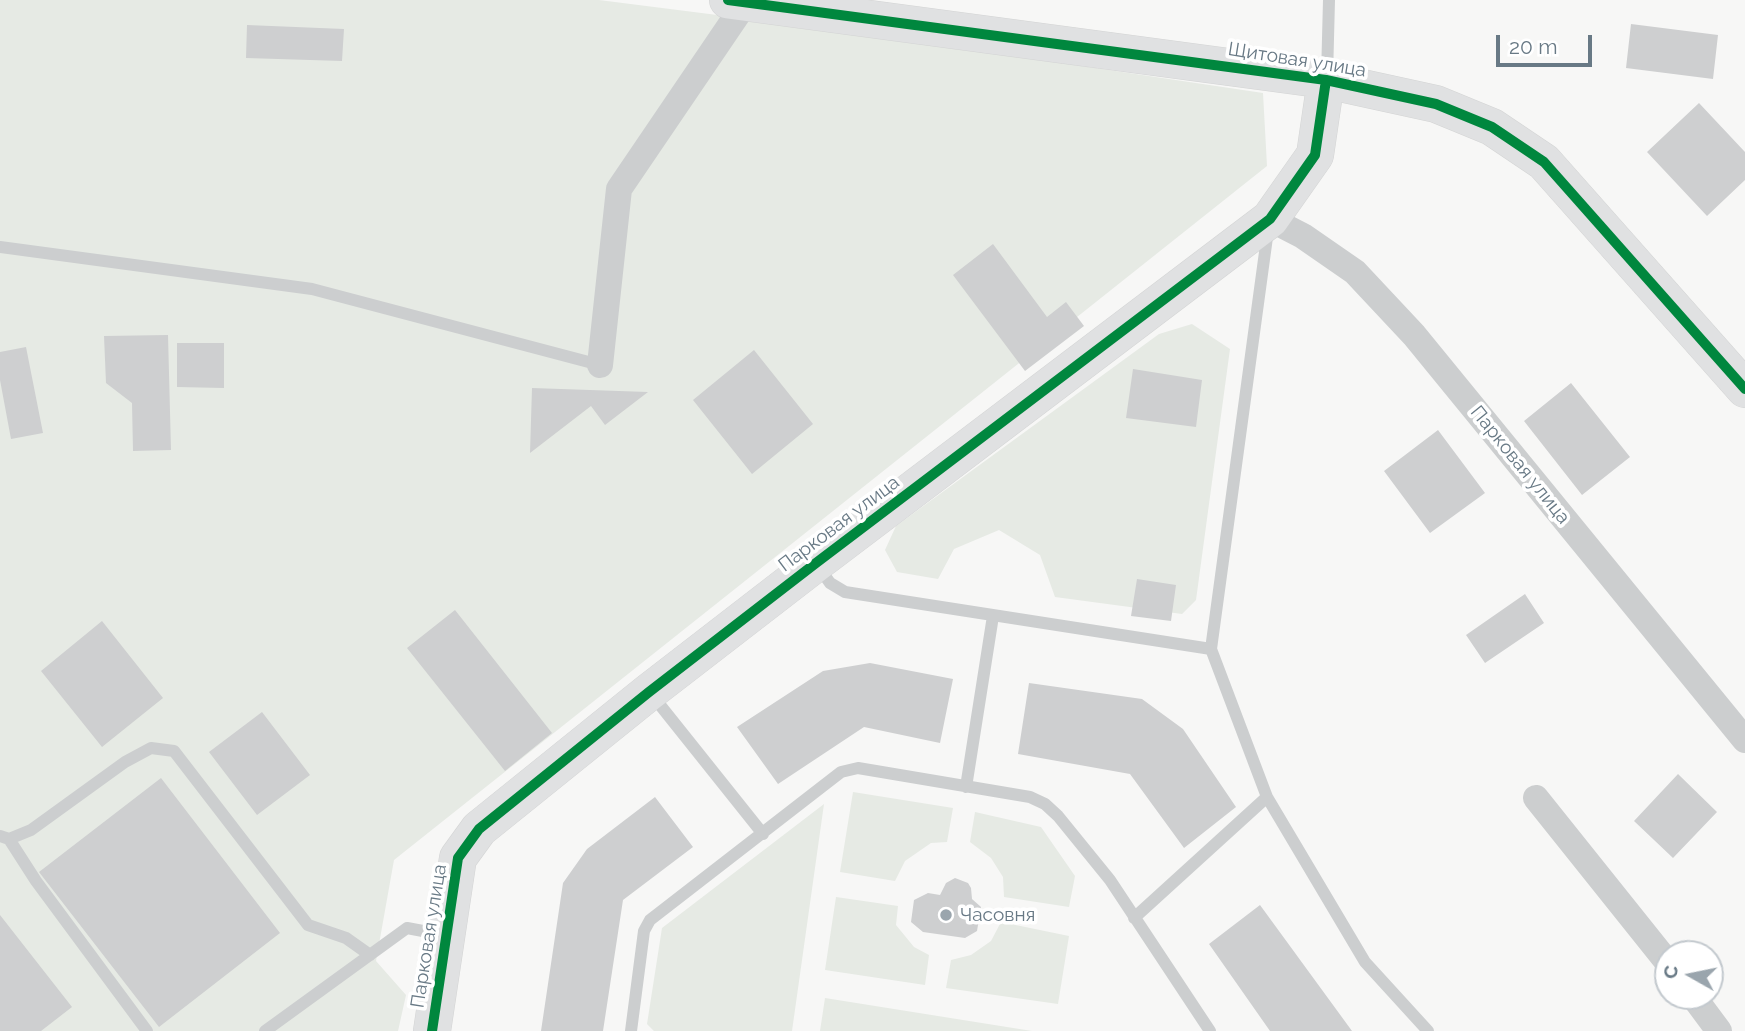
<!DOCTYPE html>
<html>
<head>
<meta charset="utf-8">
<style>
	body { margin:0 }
	#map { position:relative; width:1745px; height:1031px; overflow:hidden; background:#f7f7f6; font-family:Raleway,sans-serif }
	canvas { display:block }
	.north { position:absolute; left:1654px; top:940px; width:70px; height:70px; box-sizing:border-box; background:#fff; border:2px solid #c3c9ce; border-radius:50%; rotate:279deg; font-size:19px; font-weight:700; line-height:28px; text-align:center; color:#687985 }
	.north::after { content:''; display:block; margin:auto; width:24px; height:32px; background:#9aa5ad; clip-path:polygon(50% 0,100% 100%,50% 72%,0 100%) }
	.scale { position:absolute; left:1496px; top:35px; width:96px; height:32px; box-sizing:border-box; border:4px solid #687985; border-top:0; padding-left:9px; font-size:21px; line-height:24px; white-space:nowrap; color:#687985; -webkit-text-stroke:5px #fff; paint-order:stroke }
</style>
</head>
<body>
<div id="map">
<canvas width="1745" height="1031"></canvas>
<div class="north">С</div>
<div class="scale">20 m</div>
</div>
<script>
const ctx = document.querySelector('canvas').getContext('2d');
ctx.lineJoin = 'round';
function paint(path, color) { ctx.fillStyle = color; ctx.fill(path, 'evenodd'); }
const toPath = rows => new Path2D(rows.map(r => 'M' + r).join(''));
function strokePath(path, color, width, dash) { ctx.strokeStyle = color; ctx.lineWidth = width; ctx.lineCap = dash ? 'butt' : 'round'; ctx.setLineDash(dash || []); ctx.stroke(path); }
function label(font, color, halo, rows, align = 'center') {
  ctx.font = font + ' Raleway,sans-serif'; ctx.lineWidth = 7; ctx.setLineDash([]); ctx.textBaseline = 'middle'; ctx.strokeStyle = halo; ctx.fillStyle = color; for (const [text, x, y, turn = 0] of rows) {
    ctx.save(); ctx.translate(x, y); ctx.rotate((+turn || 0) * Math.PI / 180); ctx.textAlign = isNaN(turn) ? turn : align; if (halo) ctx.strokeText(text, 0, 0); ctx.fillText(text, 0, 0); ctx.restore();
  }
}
paint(toPath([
	[0,0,599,0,867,34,1263,93,1267,166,394,860,376,961,406,995,398,1031,0,1031],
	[1192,324,1230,349,1196,600,1182,614,1055,597,1040,555,999,530,954,549,938,579,897,572,885,550,896,526,1159,334],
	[853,792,953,808,947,842,931,843,905,861,895,881,840,872],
	[824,804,792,1031,654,1031,647,1024,662,928],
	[975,812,1041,827,1075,876,1069,907,1004,897,1003,877,991,858,970,842],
	[836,897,898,906,896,925,914,947,929,955,925,985,825,970],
	[1001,922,1069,936,1058,1004,946,988,951,960,971,955,991,941],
	[825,998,1032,1031,820,1031]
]), '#e6eae4');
paint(toPath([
	[1631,24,1718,35,1713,79,1626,68],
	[247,25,344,29,342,61,246,58],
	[1699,103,1745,152,1745,180,1707,216,1647,152],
	[993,244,1047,317,1066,302,1084,326,1025,371,953,275],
	[168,335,171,450,133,451,132,403,106,383,104,336],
	[177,343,224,343,224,388,177,387],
	[26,347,43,433,11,439,0,380,0,352],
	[754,350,813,424,752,474,693,400],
	[1133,369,1202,380,1196,427,1126,418],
	[1571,383,1630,457,1582,495,1524,421],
	[532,388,648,392,605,425,591,406,530,453],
	[1438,430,1485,493,1430,533,1384,471],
	[1137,579,1176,585,1171,621,1131,616],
	[1525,594,1544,623,1485,663,1466,635],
	[455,610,552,733,505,771,407,648],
	[102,621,163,698,102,747,41,671],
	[870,663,953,679,940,743,864,727,778,784,737,727,823,671],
	[1029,683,1142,699,1183,729,1236,807,1184,848,1130,774,1018,754],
	[262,712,310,775,257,815,209,752],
	[1678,774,1717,812,1673,858,1634,821],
	[161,778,280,933,159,1027,39,872],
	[655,797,693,847,623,900,603,1031,541,1031,563,883,587,849],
	[955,878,968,883,971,888,972,899,981,907,977,931,965,938,923,932,911,922,914,900,928,893,940,895,946,883],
	[1260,905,1352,1031,1270,1031,1209,944],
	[0,915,72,1007,41,1031,0,1031]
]), '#cecfd0');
const secondary = toPath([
	[728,0,1326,80,1436,104,1492,127,1544,162,1745,389],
	[432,1031,458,858,479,829,649,692,816,563,1270,219,1315,155,1326,80]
]);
strokePath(secondary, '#d3d4d4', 38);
strokePath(toPath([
	[1327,77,1329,0],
	[1268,230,1211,649,1267,797,1365,962,1428,1031],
	[0,247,312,289,600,365],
	[818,566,830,583,845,592,1211,649],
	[652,695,763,834],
	[966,787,993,616],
	[0,836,9,839,31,830,125,762,151,748,174,751,308,925,346,938,370,955],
	[9,839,36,881,147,1031],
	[1134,918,1267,797],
	[265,1031,407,928,444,935],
	[631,1031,644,931,650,920,841,772,858,768,1030,797,1045,804,1058,816,1110,880,1210,1031]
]), '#cccecf', 12);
strokePath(toPath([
	[1270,219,1303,236,1355,272,1414,335,1745,740],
	[600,365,619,189,746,2],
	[1536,798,1668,963],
	[1693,996,1719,1031]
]), '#cccecf', 26);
strokePath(secondary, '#e0e1e2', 37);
strokePath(toPath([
	[728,0,1326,80,1436,104,1492,127,1544,162,1745,389],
	[432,1031,458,858,479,829,649,692,816,563,1270,219,1315,155,1326,80]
]), '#00873e', 10);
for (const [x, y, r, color] of [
	[946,915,7,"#9aa5ad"]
]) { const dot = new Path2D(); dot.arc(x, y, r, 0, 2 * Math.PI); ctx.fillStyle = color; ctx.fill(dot); strokePath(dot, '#fff', 2.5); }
label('19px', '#687985', '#fff', [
	["Щитовая улица",1297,60,9],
	["Парковая улица",1520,465,51],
	["Парковая улица",839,524,-37],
	["Парковая улица",429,936,-81]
]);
label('19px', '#687985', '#fff', [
	["Часовня",960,915]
], 'left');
</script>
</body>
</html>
